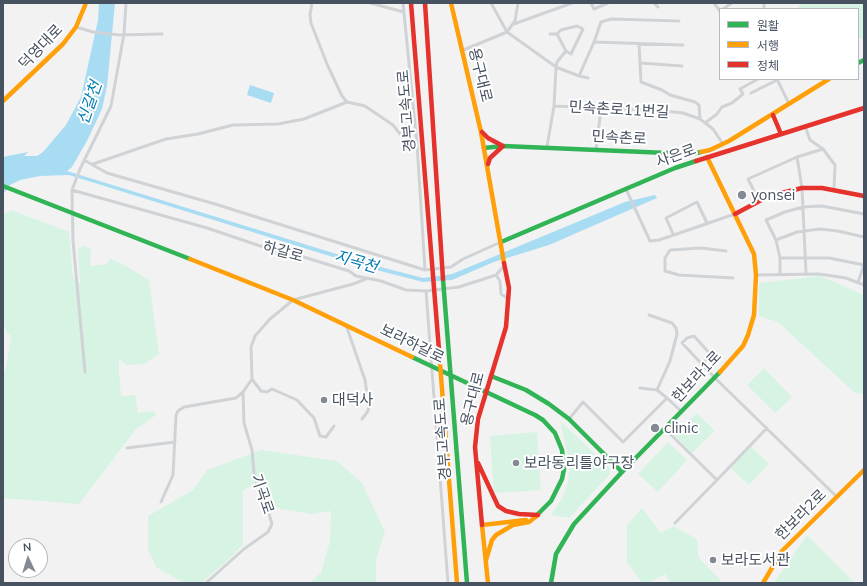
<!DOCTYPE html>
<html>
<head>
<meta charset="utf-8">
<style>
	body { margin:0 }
	#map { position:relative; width:867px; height:586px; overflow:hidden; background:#f3f2f2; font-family:Mulish,"Noto Sans KR",sans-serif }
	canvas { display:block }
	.frame { position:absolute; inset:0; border:4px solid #475261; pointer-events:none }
	.legend { position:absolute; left:719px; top:8px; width:140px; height:72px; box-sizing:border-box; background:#fff; border:1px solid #b5bac0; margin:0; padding:5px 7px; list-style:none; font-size:12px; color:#475261 }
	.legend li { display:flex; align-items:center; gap:8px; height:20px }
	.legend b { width:20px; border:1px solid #b5bac0 }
	.north { position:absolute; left:8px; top:538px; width:40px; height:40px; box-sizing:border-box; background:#fff; border:1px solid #b5bac0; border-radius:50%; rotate:356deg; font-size:11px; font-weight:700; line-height:16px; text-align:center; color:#475261 }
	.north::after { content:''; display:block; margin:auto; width:14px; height:18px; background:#838a94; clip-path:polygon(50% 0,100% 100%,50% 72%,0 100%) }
</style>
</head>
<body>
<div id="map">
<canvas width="867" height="586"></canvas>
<div class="frame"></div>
<ul class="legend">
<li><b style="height:5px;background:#30b455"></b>원활</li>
<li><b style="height:5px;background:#ff9f0a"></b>서행</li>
<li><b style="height:5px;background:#e5322d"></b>정체</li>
</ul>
<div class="north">N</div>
</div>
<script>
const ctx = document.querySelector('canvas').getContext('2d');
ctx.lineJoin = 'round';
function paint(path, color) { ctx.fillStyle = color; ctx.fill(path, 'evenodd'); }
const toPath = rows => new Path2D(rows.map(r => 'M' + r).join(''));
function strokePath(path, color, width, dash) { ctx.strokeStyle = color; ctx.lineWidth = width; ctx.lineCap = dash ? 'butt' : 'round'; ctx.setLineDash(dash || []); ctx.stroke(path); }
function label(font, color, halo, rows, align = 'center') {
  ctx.font = font + ' Mulish,"Noto Sans KR",sans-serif'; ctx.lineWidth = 4; ctx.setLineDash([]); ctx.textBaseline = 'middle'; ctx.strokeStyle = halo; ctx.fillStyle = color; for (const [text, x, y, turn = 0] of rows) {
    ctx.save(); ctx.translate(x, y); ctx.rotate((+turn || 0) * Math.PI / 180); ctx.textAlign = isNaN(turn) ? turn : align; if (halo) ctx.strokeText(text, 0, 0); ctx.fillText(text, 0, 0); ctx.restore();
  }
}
paint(toPath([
	[801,3,864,3,864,39,858,38,858,9,797,9],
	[11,210,69,232,73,278,80,283,78,249,83,246,91,248,90,266,107,264,110,258,126,266,149,280,159,354,144,364,126,365,119,358,119,371,121,396,135,395,138,413,154,411,156,415,136,429,79,504,3,498,3,375,6,368,11,336,7,333,3,324,3,215],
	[821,276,864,295,864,394,855,393,778,322,759,316,759,283],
	[764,368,792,397,775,413,747,385],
	[697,413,715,431,692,453,674,435],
	[560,421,610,468,609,475,569,518,551,515,562,498,568,483,570,464],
	[537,432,541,490,494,493,490,436],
	[668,442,687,460,658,492,638,474],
	[750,446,769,464,749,485,730,468],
	[261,450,337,461,362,483,385,532,376,559,376,583,309,583,321,573,330,541,331,511,311,514,276,508,258,481,243,491,243,545,228,560,201,583,184,583,156,567,148,549,148,516,193,490,207,470],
	[642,508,661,533,673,526,697,539,698,557,723,583,670,583,665,574,648,583,642,583,627,562,627,525],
	[807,535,855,583,774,583]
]), '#d6f3e3');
paint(toPath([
	[99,3,115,3,107,86,102,109,88,139,72,167,67,171,369,264,423,278,452,274,625,202,655,195,657,198,549,245,494,262,452,280,423,282,365,267,69,175,40,176,20,180,10,185,3,194,3,157,28,152,24,156,37,156,43,152,66,125,81,97,98,20],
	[250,85,274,93,271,103,247,95]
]), '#a7dcf3');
strokePath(toPath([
	[126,3,124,34,111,106,80,169,72,190,207,228,290,256,297,255,349,271,356,276,381,281,406,290,426,291,459,287,496,275],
	[312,3,310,15,311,23,327,64,342,96,347,102,365,106,393,125,404,139,417,144],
	[370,3,404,12],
	[403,3,417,144,425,270,451,267,463,259,501,242],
	[491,3,507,32,556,67,557,62,566,51,557,34,561,30,577,26,583,29,571,54,566,51],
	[591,3,594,9,608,3],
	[654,3,658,7],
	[714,3,720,11],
	[764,3,764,9],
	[723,9,732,3],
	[514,24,572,3],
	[76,27,93,32,119,35,162,34],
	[550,34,557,34],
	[594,42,601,22,611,19,679,21],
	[639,44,640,63],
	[461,51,507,32,515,21,518,3],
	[682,66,640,63,641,82,662,90,670,95,695,102,699,105,700,119],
	[579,76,588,78],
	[777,79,789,104],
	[751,93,777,80],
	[554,106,556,67,579,76,594,42,683,45],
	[705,123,717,114,722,107,732,103,743,94,740,89,758,79],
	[805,126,810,140,823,149,835,165,834,189],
	[547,147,554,106,654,110,683,113,700,119,713,129,723,144],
	[596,149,601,109],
	[797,157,802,188,806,273],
	[84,160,107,173,215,204,425,270],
	[93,164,166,139,198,134,233,125,278,124,304,119,347,102],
	[626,189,650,241,659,240,735,214],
	[72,190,73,241,85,372],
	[759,201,748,179,797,157,823,149],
	[864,214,822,206,803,207,785,212,766,220,776,240,780,258,829,258,864,265],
	[673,234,666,218,697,202,707,223],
	[776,240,797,232,820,229,838,231,864,237],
	[726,251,701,248,670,250,665,258,665,271,679,275,733,278],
	[780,258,780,273],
	[496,275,500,281,501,294,509,299],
	[496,275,504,266],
	[756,275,819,274,846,278,864,285],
	[858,282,864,265],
	[426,291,448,583],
	[649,315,672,323,676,328,677,334,670,361,657,390],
	[346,325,365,380,369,406,368,411,362,419],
	[702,364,711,355,694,336,687,338,682,343,715,378,837,497],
	[252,379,261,391,267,392,272,389,297,400,314,418,320,436,326,437,334,426],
	[640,388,657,390,667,398],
	[569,419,583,402,623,442,667,398,682,412],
	[665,429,717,480,675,523],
	[127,448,175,442],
	[717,480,767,428],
	[161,502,173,475,176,415,178,411,184,407,236,398,243,392],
	[206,583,244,549,268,532,272,524,264,497,258,489,254,473,252,450,244,423,243,392,252,379,251,347,255,336,270,319,293,300,353,284,366,279]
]), '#d0d3d6', 3);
strokePath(toPath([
	[858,63,864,60],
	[484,148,503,146,691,154,701,152],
	[3,186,190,259],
	[501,242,675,168,696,161],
	[443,279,467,583],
	[412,357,535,415,543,420,555,433,562,450,564,469,562,479,551,501,536,516],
	[491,376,526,390,549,404,569,419,622,472],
	[551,583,556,554,574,524,622,472,720,372]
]), '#30b455', 4.5);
strokePath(toPath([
	[451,3,481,132,504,263],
	[3,101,63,44,76,27,86,3],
	[701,152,710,150,729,141,829,79],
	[707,157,754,254,756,275,754,315,748,335,743,346,720,372],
	[190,259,293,300,412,357],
	[439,350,457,583],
	[482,525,526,520],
	[482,525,488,583],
	[486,560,492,540,496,535,513,525,529,522,538,515],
	[763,583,782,551,864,470]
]), '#ff9f0a', 4.5);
strokePath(toPath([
	[411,3,439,350],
	[425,3,443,279],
	[773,115,781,134],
	[482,132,488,138,503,146,490,158,488,164],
	[696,161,864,108],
	[735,214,769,196,802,188,822,188,864,196],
	[478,463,498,506,506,511,519,514,538,515],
	[482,525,475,447,478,419,506,327,509,288,504,263]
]), '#e5322d', 4.5);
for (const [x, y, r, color] of [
	[742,195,5,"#838a94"],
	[324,400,4,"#838a94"],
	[655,428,5,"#838a94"],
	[516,463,4,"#838a94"],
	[713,560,4,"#838a94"]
]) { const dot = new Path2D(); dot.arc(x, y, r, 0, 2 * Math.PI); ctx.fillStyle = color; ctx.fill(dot); strokePath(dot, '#fff', 1.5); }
label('15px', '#475261', '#fff', [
	["덕영대로",41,47,-46],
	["용구대로",480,75,76],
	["민속촌로11번길",619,110,3],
	["경부고속도로",407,111,-95],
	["민속촌로",619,138,3],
	["사은로",676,156,-20],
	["하갈로",283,252,15],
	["보라하갈로",412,344,26],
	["한보라1로",697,377,-47],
	["용구대로",473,399,-76],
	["경부고속도로",443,439,-94],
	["기곡로",262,494,71],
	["한보라2로",801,515,-45]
]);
label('15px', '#475261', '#fff', [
	["yonsei",751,195],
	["대덕사",332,400],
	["clinic",664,428],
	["보라동리틀야구장",524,463],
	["보라도서관",721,560]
], 'left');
label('italic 16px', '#027cb2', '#fff', [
	["신갈천",90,103,-71],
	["지곡천",356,262,16]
]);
</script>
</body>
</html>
